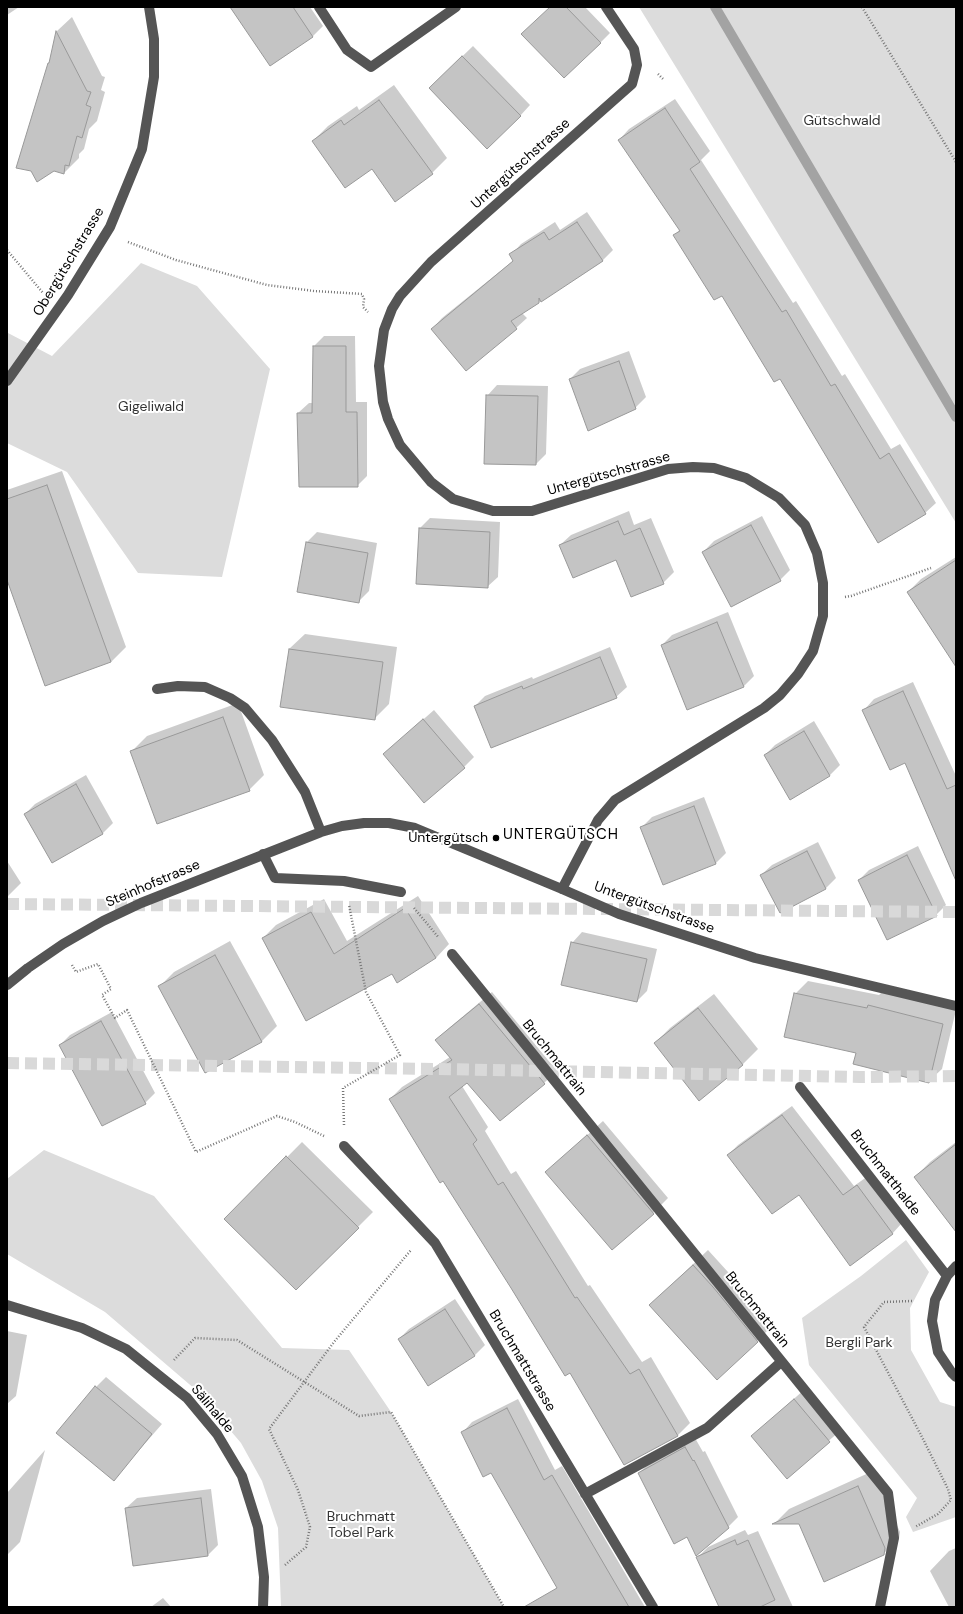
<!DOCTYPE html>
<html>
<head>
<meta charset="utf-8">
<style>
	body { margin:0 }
	#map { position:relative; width:963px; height:1614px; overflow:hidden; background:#fff; font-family:"DM Sans",sans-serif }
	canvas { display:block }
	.frame { position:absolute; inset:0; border:8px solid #000; pointer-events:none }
</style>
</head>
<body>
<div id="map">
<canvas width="963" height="1614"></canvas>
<div class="frame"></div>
</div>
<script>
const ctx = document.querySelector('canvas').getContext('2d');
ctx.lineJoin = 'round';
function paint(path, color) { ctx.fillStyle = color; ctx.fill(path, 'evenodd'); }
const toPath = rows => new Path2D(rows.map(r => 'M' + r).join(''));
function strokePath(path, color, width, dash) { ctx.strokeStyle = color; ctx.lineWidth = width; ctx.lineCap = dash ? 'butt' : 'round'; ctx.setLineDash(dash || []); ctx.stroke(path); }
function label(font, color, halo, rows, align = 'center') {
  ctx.font = font + ' "DM Sans",sans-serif'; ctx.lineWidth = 4; ctx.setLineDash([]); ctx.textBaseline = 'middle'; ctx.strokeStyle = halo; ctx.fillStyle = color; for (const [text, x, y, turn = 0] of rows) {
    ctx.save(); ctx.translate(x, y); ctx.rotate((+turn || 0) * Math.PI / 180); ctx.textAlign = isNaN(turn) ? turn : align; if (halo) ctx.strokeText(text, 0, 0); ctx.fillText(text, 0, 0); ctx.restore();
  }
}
paint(toPath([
	[639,7,956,7,956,523],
	[141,263,197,286,270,369,222,577,138,573,67,472,7,443,7,330,8,333,52,356],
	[44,1150,154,1196,282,1348,349,1350,391,1412,504,1607,281,1607,278,1528,262,1481,241,1443,196,1390,105,1312,7,1254,7,1179],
	[906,1240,929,1272,910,1308,911,1350,940,1402,956,1407,956,1517,913,1532,906,1517,917,1498,809,1365,802,1318,861,1276]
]), '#dcdcdc');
paint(toPath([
	[7,7,19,7,7,15],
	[231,7,310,7,323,26,313,36,270,65],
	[550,7,585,7,610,33,600,43],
	[72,17,102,76,105,77,101,90,105,92,97,121,89,129,84,149,79,154,79,158,64,173,50,62,57,31],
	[473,46,530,105,520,116,440,78],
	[394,85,447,158,432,173,372,168,313,141,328,126,357,106,359,110],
	[675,99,710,151,701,160,793,303,796,301,842,376,845,374,891,449,900,444,936,503,925,513,780,377,722,294,674,236,680,229,619,140,629,129],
	[587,212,613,250,602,261,522,313,527,318,516,328,466,370,432,329,442,318,514,260,511,255,521,244,555,222,560,230],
	[324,336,355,336,356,402,367,402,367,476,357,486,298,413,309,403,313,403,314,346],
	[629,351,646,397,635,408,570,379,580,369],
	[497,385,548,386,546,454,536,464,487,396],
	[62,471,126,647,111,662,7,577,7,490],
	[629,511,634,525,651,518,674,572,663,583,617,558,560,545,571,535],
	[762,516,790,570,780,580,703,552,714,541],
	[430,518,500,522,498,577,487,587,420,528],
	[317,532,377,543,369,591,358,602,307,542],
	[956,557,956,660,908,592,921,579],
	[728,612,754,676,744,686,662,645,672,635],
	[305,634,397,647,389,704,374,719,289,649],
	[610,647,627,687,616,697,475,706,485,696,532,677,533,679],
	[913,682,956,776,956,835,905,762,864,710,874,699],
	[238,703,264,775,249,790,132,751,147,736],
	[434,710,474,757,464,767,384,754],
	[814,721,840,765,830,775,791,798,765,755,775,745],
	[86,775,113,823,103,833,52,861,25,814,35,804],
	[704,797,726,853,715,864,642,827,652,817],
	[818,842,836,878,826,888,780,912,761,875,772,865],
	[918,846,946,905,936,915,859,880,869,870],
	[7,861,21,883,7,897],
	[418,896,449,944,436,958,392,973,263,938,276,925,324,899,347,941],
	[582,932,657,949,647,991,637,1001,572,943],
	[230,941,277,1026,262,1041,206,1071,159,987,174,972],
	[808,981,879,995,882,992,956,1010,942,1069,928,1082,857,1052,795,994],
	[492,992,557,1071,544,1083,500,1119,468,1082,462,1086,488,1127,485,1131,511,1174,516,1171,588,1286,590,1285,642,1362,651,1357,690,1423,678,1435,624,1464,570,1372,512,1287,444,1180,390,1099,402,1087,450,1057,436,1040,449,1028],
	[714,994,758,1049,743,1064,699,1099,655,1043,670,1028],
	[112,1012,155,1093,145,1103,60,1045,70,1035],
	[792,1106,854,1186,868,1176,902,1223,892,1234,799,1194,728,1155,738,1145],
	[603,1121,668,1198,653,1213,546,1172],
	[302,1142,373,1212,296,1289,226,1219],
	[956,1142,956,1230,915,1177,930,1162],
	[708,1250,728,1272,772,1326,757,1341,650,1305],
	[455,1299,485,1345,475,1355,428,1385,399,1339,409,1329],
	[7,1331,27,1335,16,1396,7,1404],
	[106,1377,162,1424,114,1479,96,1387],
	[805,1389,840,1431,787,1477,752,1436],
	[518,1399,555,1470,562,1466,645,1607,563,1607,554,1591,558,1587,491,1472,462,1433,472,1422],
	[695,1438,703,1452,705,1451,738,1517,728,1527,688,1536,639,1473,649,1463],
	[45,1450,20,1542,7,1555,7,1493],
	[873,1471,900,1532,899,1539,883,1554,800,1523,775,1523,789,1509],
	[211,1489,218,1545,208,1555,126,1508,137,1498],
	[745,1530,748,1535,758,1531,793,1607,720,1607,698,1557,708,1547],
	[956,1548,956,1607,949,1607,930,1571,949,1551],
	[163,1598,171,1607,151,1607]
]), '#0003');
strokePath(toPath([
	[715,7,956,417]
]), '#a3a3a3', 10);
const building = toPath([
	[230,7,293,7,313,37,270,66,230,7],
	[550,7,566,7,601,43,564,78,521,34,550,7],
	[56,31,87,91,91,92,86,105,91,107,82,138,77,136,69,166,65,165,64,174,54,171,37,182,31,171,16,168,48,63,49,63,56,31],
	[462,56,521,116,487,149,429,88,462,56],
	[379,100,433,174,395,202,372,169,345,188,312,141,341,120,344,125,379,100],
	[665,108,700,162,690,169,782,312,786,310,831,386,835,384,880,459,889,453,926,514,878,543,780,379,774,382,722,296,714,300,673,235,680,231,618,140,665,108],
	[577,222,603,261,541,302,539,298,539,303,511,321,517,329,466,371,431,329,513,261,509,254,544,232,549,240,577,222],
	[313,346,346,346,346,412,357,412,358,487,299,487,297,413,312,413,313,346],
	[619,361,636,409,588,431,569,379,619,361],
	[486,395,538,396,536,465,484,464,486,395],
	[47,485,111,662,45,686,7,580,7,499,47,485],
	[618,521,624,535,640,528,664,584,631,597,616,560,573,578,559,545,618,521],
	[751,525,781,581,731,607,702,552,751,525],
	[419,528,490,532,488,588,416,584,419,528],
	[306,542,368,553,359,603,297,592,306,542],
	[956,560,956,667,907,592,956,560],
	[717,622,744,687,687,710,661,645,717,622],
	[289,649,383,662,375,720,280,707,289,649],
	[600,657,617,698,491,748,474,706,522,686,523,689,600,657],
	[903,691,947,789,956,785,956,881,905,763,890,770,862,710,903,691],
	[223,717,250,791,157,824,130,751,223,717],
	[423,719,465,768,424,803,383,754,423,719],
	[804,731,830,776,790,800,764,755,804,731],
	[76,784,103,834,52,863,24,814,76,784],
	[694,806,716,864,663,885,640,827,694,806],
	[807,851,826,889,780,913,760,875,807,851],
	[907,855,937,916,887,940,858,880,907,855],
	[405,908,436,958,397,983,392,974,306,1021,262,938,311,912,334,954,405,908],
	[571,942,647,959,637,1002,561,985,571,942],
	[215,955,262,1042,205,1073,158,986,215,955],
	[794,993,867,1008,868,1005,943,1024,929,1083,853,1064,856,1053,784,1037,794,993],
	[479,1004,545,1084,500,1121,467,1083,449,1097,477,1140,473,1144,498,1185,503,1182,575,1298,577,1297,630,1374,639,1369,678,1436,624,1465,570,1373,565,1376,511,1288,443,1181,440,1183,389,1099,452,1060,435,1040,479,1004],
	[698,1008,743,1065,699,1101,654,1043,698,1008],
	[101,1021,146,1104,102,1126,59,1045,101,1021],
	[782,1115,843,1195,857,1185,893,1234,850,1266,799,1195,772,1214,727,1155,782,1115],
	[587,1135,654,1214,612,1250,545,1172,587,1135],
	[956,1144,956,1232,914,1177,956,1144],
	[286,1156,359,1228,296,1290,224,1219,286,1156],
	[693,1265,713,1287,758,1342,717,1380,649,1305,693,1265],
	[445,1309,475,1356,428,1386,398,1339,445,1309],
	[95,1386,152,1434,114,1481,56,1433,95,1386],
	[794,1399,830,1442,787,1479,751,1436,794,1399],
	[507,1408,544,1480,552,1475,629,1607,524,1607,557,1588,491,1473,483,1477,461,1432,507,1408],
	[685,1447,693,1461,694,1460,729,1528,696,1556,687,1537,674,1544,638,1473,685,1447],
	[858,1486,885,1548,884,1555,824,1582,799,1524,772,1524,858,1486],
	[201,1498,208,1556,133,1566,125,1508,201,1498],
	[735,1540,737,1545,748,1540,775,1600,760,1607,719,1607,696,1557,735,1540]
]);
paint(building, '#c4c4c4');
strokePath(building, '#999', 1);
strokePath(toPath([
	[7,904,956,912],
	[7,1063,439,1069,860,1077,956,1076]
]), '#d9d9d9', 12, [12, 6]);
strokePath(toPath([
	[862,7,956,162],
	[658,74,664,80],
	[128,242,176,260,267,285,314,291,362,294,364,299,363,307,368,312],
	[7,250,43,293],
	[845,597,851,596,931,568],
	[414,908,439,938],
	[72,965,76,972,98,964,111,989,102,995,115,1018,127,1010,196,1152,277,1116,295,1122,324,1136],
	[344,1125,343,1088,400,1055,366,992,349,905],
	[912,1301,884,1302,864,1327,922,1437,948,1489,951,1500,938,1514,915,1527],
	[174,1360,195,1338,237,1340,359,1416,391,1412,504,1607],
	[285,1565,306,1547,310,1527,298,1490,269,1429,334,1342,411,1250]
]), '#777', 2.5, [1, 2]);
strokePath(toPath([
	[319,7,347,50,371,67,456,7],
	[7,381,68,295,110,227,142,149,154,77,154,39,149,7],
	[157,689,178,686,205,687,230,698,245,708,272,740,305,792,321,832],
	[263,854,275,878,344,881,401,892],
	[562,889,598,820,615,800,764,708,780,695,798,674,813,651,823,616,823,583,817,553,805,525,779,498,746,478,714,468,693,467,668,469,532,511,493,511,453,499,431,482,400,445,388,419,383,402,379,366,384,330,392,309,400,296,431,262,632,84,637,65,634,49,606,7],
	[452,954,888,1493,894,1538,880,1607],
	[7,985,28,968,63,944,103,921,141,903,321,832,342,826,364,823,389,823,415,828,562,889,619,914,755,958,956,1006],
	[800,1087,947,1276],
	[344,1146,435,1243,653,1607],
	[956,1266,947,1276,935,1300,932,1321,938,1352,952,1373,956,1377],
	[7,1305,82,1328,126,1349,187,1398,217,1434,242,1476,258,1527,264,1577,263,1607],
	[585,1494,707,1428,781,1362]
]), '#555', 10);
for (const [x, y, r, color] of [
	[496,838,4,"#000"]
]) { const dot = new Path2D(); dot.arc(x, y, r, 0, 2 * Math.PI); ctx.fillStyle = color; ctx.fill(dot); strokePath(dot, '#fff', 1.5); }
label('14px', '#333', '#fff', [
	["Gütschwald",842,121],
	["Gigeliwald",151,407],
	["Bergli Park",859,1343],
	["Bruchmatt",361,1517],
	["Tobel Park",361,1533]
]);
label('14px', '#000', '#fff', [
	["Untergütschstrasse",521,164,-42],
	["Obergütschstrasse",69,262,-59],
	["Untergütschstrasse",609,474,-16],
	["Steinhofstrasse",153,884,-23],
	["Untergütschstrasse",654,908,20],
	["Bruchmattrain",554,1058,51],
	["Bruchmatthalde",885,1173,52],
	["Bruchmattrain",757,1310,51],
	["Bruchmattstrasse",522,1361,59],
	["Sälihalde",212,1409,50]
]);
label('14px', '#000', '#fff', [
	["Untergütsch",488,838]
], 'right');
ctx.letterSpacing = '1px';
label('15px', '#000', '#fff', [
	["UNTERGÜTSCH",561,835]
]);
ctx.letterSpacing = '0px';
</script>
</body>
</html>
